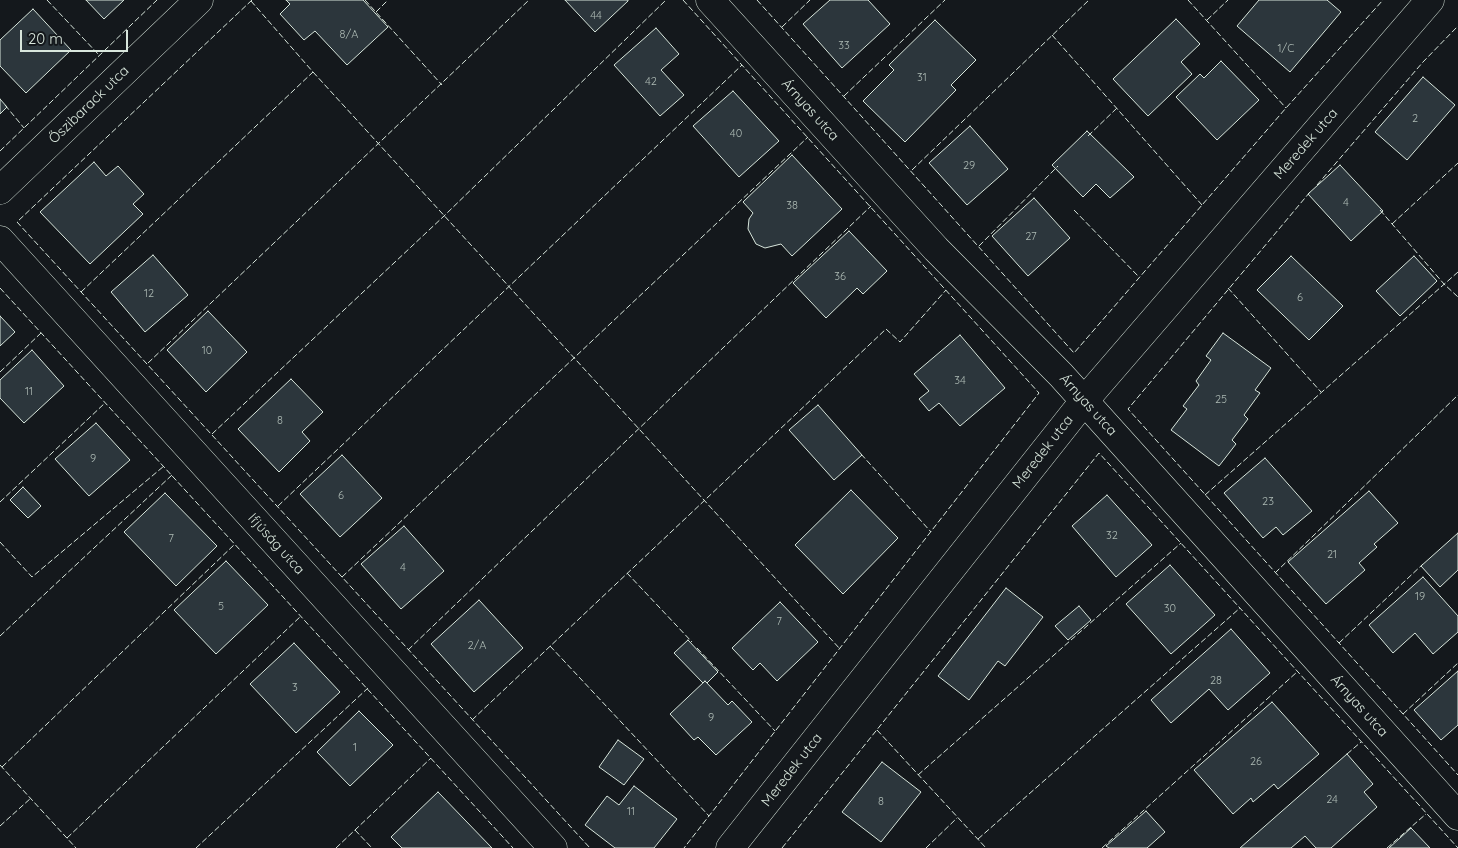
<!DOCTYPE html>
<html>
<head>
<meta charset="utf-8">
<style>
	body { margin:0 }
	#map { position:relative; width:1458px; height:848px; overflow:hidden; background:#14181c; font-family:Quicksand,sans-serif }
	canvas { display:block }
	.scale { position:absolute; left:20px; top:30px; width:108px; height:22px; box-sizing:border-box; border:2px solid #d8e6dc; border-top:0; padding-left:6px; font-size:15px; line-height:18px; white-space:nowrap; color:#d8e6dc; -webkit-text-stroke:4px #14181c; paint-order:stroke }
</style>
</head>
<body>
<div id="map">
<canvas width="1458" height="848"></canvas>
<div class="scale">20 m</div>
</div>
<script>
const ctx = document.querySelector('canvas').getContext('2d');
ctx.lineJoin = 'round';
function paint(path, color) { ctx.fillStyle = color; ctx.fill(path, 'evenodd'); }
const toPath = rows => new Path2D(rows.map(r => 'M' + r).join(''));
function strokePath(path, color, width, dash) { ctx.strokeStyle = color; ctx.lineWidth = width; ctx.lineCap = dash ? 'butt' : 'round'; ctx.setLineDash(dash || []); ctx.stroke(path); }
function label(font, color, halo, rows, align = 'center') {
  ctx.font = font + ' Quicksand,sans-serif'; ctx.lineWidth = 4; ctx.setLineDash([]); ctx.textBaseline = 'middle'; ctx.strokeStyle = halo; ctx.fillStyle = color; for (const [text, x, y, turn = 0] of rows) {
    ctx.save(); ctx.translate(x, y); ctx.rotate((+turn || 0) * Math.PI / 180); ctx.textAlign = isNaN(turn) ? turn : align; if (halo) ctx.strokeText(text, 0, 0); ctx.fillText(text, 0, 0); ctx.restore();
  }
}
const building = toPath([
	[86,0,124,0,104,19,86,0],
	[286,0,363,0,388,27,347,65,315,31,304,40,280,14,290,4,286,0],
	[565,0,628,0,628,1,595,32,565,0],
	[830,0,868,0,890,24,842,68,803,24,830,0],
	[1259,0,1327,0,1341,12,1290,72,1237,26,1259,0],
	[33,9,71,50,26,93,0,66,0,40,33,9],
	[1176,19,1200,44,1181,62,1192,74,1148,116,1113,79,1176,19],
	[935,20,976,60,951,85,956,90,905,142,863,101,894,70,889,65,935,20],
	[656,28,679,54,661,70,684,95,660,116,614,65,656,28],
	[1221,61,1259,100,1217,140,1176,97,1200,74,1204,78,1221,61],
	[1423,77,1455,105,1407,160,1375,132,1423,77],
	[733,91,779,141,739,177,693,126,733,91],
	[0,99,7,107,0,114,0,99],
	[970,126,1008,169,967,205,929,163,970,126],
	[1087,131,1134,177,1110,198,1096,184,1083,197,1052,165,1087,131],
	[792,155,842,209,792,256,781,244,765,248,756,244,748,229,749,219,753,213,743,202,792,155],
	[94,162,106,176,118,166,144,194,133,204,143,214,90,264,40,212,94,162],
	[1340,165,1383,211,1351,241,1308,194,1340,165],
	[1034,198,1070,238,1028,276,992,236,1034,198],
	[849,231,887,271,863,294,857,288,826,318,793,283,849,231],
	[153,255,188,295,145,332,111,292,153,255],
	[1291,256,1343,306,1309,340,1257,290,1291,256],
	[1414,256,1437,281,1400,316,1376,291,1414,256],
	[208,311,247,352,206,392,167,350,208,311],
	[0,316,15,332,0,346,0,316],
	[1223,333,1271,368,1255,390,1260,393,1244,415,1248,419,1232,440,1236,444,1219,466,1171,430,1187,409,1183,406,1199,385,1196,381,1211,360,1206,356,1223,333],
	[960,335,1005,388,960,426,939,403,929,411,919,399,929,391,914,374,960,335],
	[32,350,64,386,24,423,0,398,0,380,32,350],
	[291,379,323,412,302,432,310,441,279,472,238,429,291,379],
	[818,405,862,455,834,480,789,430,818,405],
	[96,423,130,460,89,496,55,459,96,423],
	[342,455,382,498,340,537,300,494,342,455],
	[1265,458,1312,511,1283,535,1276,527,1263,538,1224,493,1265,458],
	[23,487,41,506,28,518,10,500,23,487],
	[851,490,898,538,843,594,795,545,851,490],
	[1369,491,1398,523,1374,544,1377,547,1359,563,1365,570,1326,604,1288,562,1369,491],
	[165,493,217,546,176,586,124,532,165,493],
	[1107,495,1152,545,1116,577,1072,526,1107,495],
	[404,526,444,571,401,609,361,564,404,526],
	[1458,533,1458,570,1440,587,1421,566,1458,533],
	[226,561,268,605,216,654,174,610,226,561],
	[1170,565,1215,615,1171,654,1126,604,1170,565],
	[1423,577,1458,616,1458,632,1433,654,1415,633,1393,653,1369,625,1423,577],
	[1006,588,1043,617,1005,666,998,661,969,700,938,676,1006,588],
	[479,600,523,648,474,692,431,644,479,600],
	[780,602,818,642,777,681,760,663,753,670,732,648,780,602],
	[1079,606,1091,620,1068,640,1055,626,1079,606],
	[1231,629,1270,673,1228,710,1209,689,1171,723,1151,700,1231,629],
	[688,640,718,672,707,683,705,681,703,683,674,653,688,640],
	[294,643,340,692,296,733,250,684,294,643],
	[1458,671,1458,725,1441,740,1414,710,1458,671],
	[705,681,728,705,732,701,752,722,716,755,698,737,694,740,670,714,705,681],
	[1272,702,1319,754,1278,789,1274,784,1253,802,1251,798,1233,814,1194,770,1272,702],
	[359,711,393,745,350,786,317,752,359,711],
	[618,740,644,759,624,785,599,767,618,740],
	[1347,754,1373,784,1364,792,1377,807,1331,848,1316,848,1305,836,1291,848,1240,848,1347,754],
	[882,762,921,792,881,842,842,812,882,762],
	[634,786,677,819,654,848,615,848,585,825,607,796,619,805,634,786],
	[438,792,492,848,402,848,391,837,438,792],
	[1146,811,1165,832,1147,848,1109,848,1106,846,1146,811],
	[1411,828,1430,848,1389,848,1411,828]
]);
paint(building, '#2c363c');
strokePath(building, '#d8e6dc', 1);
const minor = toPath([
	[710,0,936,249,1061,375,1458,816],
	[0,190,199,0],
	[0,240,553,848],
	[730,848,1084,401,1430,0]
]);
strokePath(minor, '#d8e6dc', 29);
strokePath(minor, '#14181c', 28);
strokePath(toPath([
	[47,0,99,55],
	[252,0,17,222,590,848],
	[365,0,442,85],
	[683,0,1039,393,684,848],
	[757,0,1074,353,1286,108,1383,0],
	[1188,0,1286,108],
	[376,12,388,0],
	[1207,20,1228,0],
	[782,27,810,0],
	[1052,35,1202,205],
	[313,72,840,649],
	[844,96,945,0],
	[5,105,24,128],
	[1088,136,1117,108],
	[0,151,157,0],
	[912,170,1089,0],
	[1317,185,1423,62,1458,26],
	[1310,192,1128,409,1458,775],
	[1074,210,1139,277],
	[1380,210,1444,284,1458,297],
	[1392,224,1458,163],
	[979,246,1058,166],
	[0,288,513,848],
	[1228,288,1321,392],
	[81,292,313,72,251,1],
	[148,363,529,0],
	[0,372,41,333],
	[212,434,444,216,666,0],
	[861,454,931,532],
	[1205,495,1458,272],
	[0,502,105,403],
	[278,506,742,65],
	[0,542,32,577,164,466],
	[627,573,692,642],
	[1275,573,1458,395],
	[342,577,808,137],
	[0,636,172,475],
	[1339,643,1423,564],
	[550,646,709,816],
	[697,648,775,731],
	[408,650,871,206],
	[1403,714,1458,663],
	[472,720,886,329,900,342,946,290],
	[877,730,986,848],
	[1347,754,1361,742],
	[0,765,76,848],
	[2,767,235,544],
	[918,775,1181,543],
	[0,826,31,798],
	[355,830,372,848],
	[67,838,301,616],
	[978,839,1240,608],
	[196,848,368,688],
	[336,848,431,758],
	[782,848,1099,453,1458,848],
	[926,848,957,818],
	[1102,848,1297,672],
	[1387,848,1426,814]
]), '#d8e6dc', 1, [6, 2.5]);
label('11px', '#adbab4', null, [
	["44",596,16],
	["8/A",349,35],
	["33",844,46],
	["1/C",1286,49],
	["31",922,78],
	["42",651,82],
	["2",1415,119],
	["40",736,134],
	["29",969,166],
	["4",1346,203],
	["38",792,206],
	["27",1031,237],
	["36",840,277],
	["12",149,294],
	["6",1300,298],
	["10",207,351],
	["34",960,381],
	["11",29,392],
	["25",1221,400],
	["8",280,421],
	["9",93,459],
	["6",341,496],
	["23",1268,502],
	["32",1112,536],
	["7",171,539],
	["21",1332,555],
	["4",403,568],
	["19",1420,597],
	["5",221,607],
	["30",1170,609],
	["7",779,622],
	["2/A",477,646],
	["28",1216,681],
	["3",295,688],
	["9",711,718],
	["1",355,748],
	["26",1256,762],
	["24",1332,800],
	["8",881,802],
	["11",631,812]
]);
label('14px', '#d8e6dc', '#14181c', [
	["Őszibarack utca",89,105,-44],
	["Árnyas utca",810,110,48],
	["Meredek utca",1306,144,-49],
	["Árnyas utca",1088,405,48],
	["Meredek utca",1043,452,-52],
	["Ifjúság utca",276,544,48],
	["Árnyas utca",1359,706,48],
	["Meredek utca",792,770,-52]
]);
</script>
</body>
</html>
